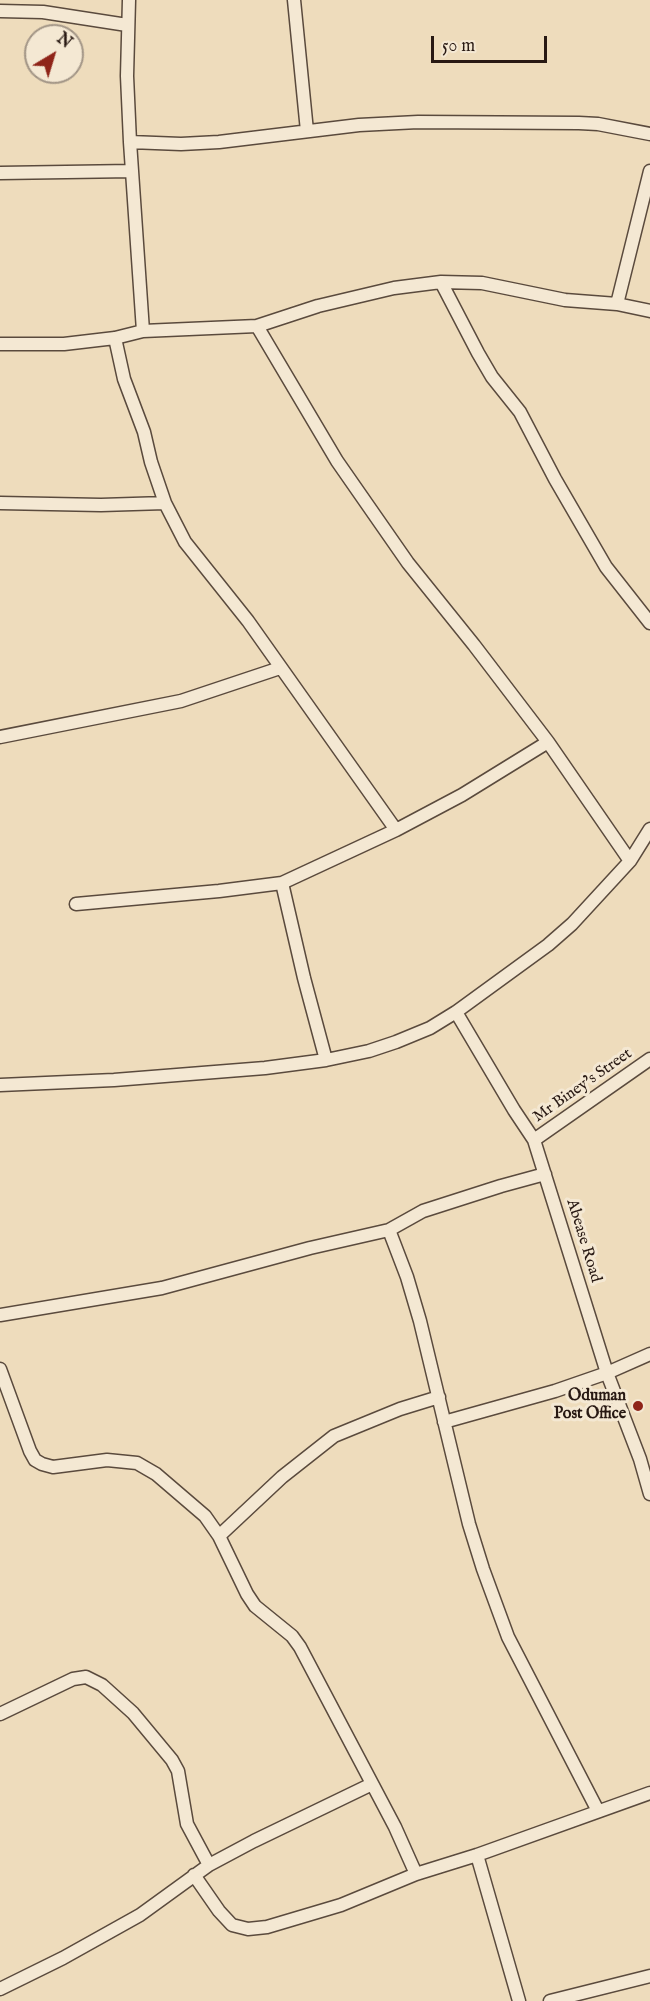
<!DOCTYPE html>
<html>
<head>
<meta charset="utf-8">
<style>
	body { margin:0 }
	#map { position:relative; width:650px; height:2001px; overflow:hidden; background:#eedcbc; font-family:"IM FELL English",serif }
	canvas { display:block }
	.north { position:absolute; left:24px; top:24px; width:60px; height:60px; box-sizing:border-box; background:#f4e8d3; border:2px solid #a29586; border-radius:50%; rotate:38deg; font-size:16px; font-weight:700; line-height:24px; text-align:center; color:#281913 }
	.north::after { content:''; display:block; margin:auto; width:21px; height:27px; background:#8f2418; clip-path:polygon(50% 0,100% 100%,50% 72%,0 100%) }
	.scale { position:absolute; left:431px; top:36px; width:116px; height:27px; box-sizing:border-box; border:3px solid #281913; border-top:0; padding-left:8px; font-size:18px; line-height:21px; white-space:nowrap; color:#281913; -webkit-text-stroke:4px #f4e8d3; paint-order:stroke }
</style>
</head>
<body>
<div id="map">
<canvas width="650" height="2001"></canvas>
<div class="north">N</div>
<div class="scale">50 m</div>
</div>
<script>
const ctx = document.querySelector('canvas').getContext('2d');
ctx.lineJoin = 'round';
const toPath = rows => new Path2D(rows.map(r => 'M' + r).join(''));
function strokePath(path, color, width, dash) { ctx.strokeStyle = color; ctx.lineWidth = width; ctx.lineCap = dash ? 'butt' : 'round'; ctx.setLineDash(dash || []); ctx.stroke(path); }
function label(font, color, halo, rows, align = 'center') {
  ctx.font = font + ' "IM FELL English",serif'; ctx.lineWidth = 6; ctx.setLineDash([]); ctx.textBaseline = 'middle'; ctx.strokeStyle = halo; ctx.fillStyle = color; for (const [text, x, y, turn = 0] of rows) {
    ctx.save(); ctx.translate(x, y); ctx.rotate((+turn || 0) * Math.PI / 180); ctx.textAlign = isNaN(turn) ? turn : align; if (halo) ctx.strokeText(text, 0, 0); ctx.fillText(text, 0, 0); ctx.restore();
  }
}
const street = toPath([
	[129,0,127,76,130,142,143,331],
	[294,0,307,131],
	[0,11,43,12,127,25],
	[130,142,181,144,219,142,359,125,418,122,579,123,598,124,650,134],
	[0,173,132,171],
	[441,282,478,353,492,377,520,412,555,479,606,567,650,623],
	[617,304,650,171],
	[257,326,337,461,408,563,474,645,548,742,630,861],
	[115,338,124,379,144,432,151,462,165,503,185,542,248,621,396,830],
	[0,344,64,344,115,338,143,331,257,326,318,306,394,288,441,282,482,283,565,300,617,304,650,311],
	[0,503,101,505,165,503],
	[0,737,181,701,280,668],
	[282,883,304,978,326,1060],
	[76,904,219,891,282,883,396,830,462,795,548,742],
	[456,1012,514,1110,534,1140,607,1373,640,1459,650,1494],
	[0,1085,114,1080,265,1068,326,1060,369,1051,396,1042,430,1028,456,1012,548,945,572,924,630,861,650,829],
	[534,1140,650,1059],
	[389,1230,407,1277,420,1321,469,1524,483,1569,508,1637,598,1811],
	[0,1315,162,1288,310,1248,389,1230,423,1211,501,1186,545,1174],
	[0,1369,30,1451,35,1460,42,1464,53,1467,107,1460,137,1463,156,1474,205,1516,219,1536,247,1594,255,1606,292,1636,300,1647,395,1827,416,1874],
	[444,1422,555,1391,607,1373,650,1354],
	[219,1536,282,1477,334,1436,400,1409,439,1397],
	[0,1714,73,1679,86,1677,102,1685,133,1713,172,1760,178,1771,187,1824,209,1865],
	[477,1855,519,2001],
	[194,1875,219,1911,232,1925,248,1929,267,1927,341,1905,416,1874,477,1855,650,1793],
	[0,1989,63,1958,140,1915,209,1865,254,1841,372,1784],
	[550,2001,650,1976]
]);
strokePath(street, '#5a4a3d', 15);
strokePath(street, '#f4e8d3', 12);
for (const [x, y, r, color] of [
	[638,1406,6,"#8f2418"]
]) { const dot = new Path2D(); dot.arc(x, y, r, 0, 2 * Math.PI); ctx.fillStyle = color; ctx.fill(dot); strokePath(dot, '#f4e8d3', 2); }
label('16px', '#281913', '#f4e8d3', [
	["Mr Biney’s Street",583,1086,-35],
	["Abease Road",583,1241,73]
]);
label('bold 16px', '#281913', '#f4e8d3', [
	["Oduman",626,1397],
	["Post Office",626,1415]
], 'right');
</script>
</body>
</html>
